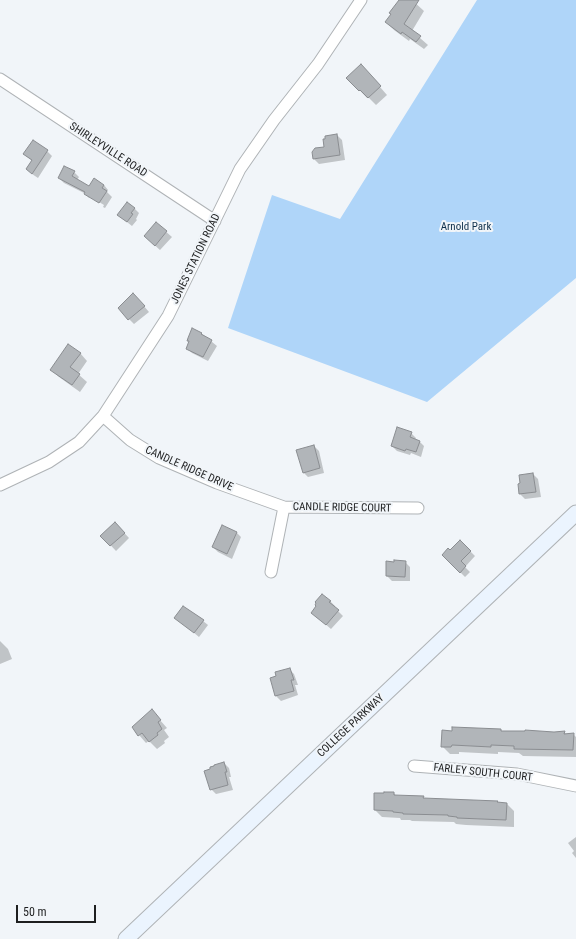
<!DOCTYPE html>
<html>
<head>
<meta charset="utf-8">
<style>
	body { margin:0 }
	#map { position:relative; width:576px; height:939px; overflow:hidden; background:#f1f5f9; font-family:"Roboto Condensed",sans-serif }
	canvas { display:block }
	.scale { position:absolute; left:16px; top:905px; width:80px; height:18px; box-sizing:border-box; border:2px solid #1e1f20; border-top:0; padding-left:5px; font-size:12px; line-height:14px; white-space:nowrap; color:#1e1f20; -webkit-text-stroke:3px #f1f5f9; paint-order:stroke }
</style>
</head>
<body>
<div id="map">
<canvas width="576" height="939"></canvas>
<div class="scale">50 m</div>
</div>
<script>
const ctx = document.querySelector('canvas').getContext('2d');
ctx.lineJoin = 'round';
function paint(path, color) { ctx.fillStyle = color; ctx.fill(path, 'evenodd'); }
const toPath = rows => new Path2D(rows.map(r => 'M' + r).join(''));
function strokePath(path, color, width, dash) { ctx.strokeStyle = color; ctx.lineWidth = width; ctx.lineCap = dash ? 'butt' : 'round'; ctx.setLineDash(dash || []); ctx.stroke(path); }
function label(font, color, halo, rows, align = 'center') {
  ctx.font = font + ' "Roboto Condensed",sans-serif'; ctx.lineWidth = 4; ctx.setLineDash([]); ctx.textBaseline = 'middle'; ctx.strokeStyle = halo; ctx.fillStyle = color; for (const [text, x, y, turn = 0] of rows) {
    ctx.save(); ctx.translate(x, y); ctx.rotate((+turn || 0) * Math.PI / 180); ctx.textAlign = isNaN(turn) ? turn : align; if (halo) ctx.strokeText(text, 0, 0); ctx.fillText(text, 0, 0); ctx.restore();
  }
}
paint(toPath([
	[477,0,576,0,576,278,427,402,228,328,272,195,340,219]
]), '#afd5f9');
paint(toPath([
	[401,0,412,0,424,11,412,31,428,45,424,49,410,39,409,41,394,30,386,22],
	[348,78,380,87,387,95,376,105,368,97,367,98],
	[337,135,342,140,345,160,319,164,314,159],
	[47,151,52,156,38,178,32,174,32,161,24,154],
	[74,172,79,177,77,180,89,187,104,185,108,190,107,192,112,197,105,208,103,207,104,205,89,196,89,198,86,194,64,183,59,178],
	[134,208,139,213,136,219,137,220,132,226,118,215],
	[156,223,172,237,160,250,150,241],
	[138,299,149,312,134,324,129,319],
	[201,333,217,346,208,361,192,353,187,348],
	[80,353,87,361,78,374,87,382,80,392,59,377,51,370],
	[411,433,416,438,415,440,419,441,424,446,421,457,411,453,410,455,397,451,392,446],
	[314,446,319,451,324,473,308,477,303,472],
	[533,474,538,479,541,497,525,499,520,494,520,475],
	[115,523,129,538,116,551,102,536],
	[236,532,241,537,232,559,218,552,213,547],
	[460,541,475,556,465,567,470,572,465,577,443,555,450,551],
	[405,562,410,567,410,581,392,581,387,576],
	[330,601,335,606,334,607,343,616,331,629,317,617,317,607],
	[176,618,203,621,208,625,199,637],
	[0,641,8,649,12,659,0,664],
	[289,669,294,674,298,685,295,685,298,695,281,701,276,696,271,678,277,676],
	[152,711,167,728,164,730,169,737,164,741,165,743,157,749,149,741,146,743,139,735],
	[453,728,501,730,503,732,564,732,567,735,573,734,576,737,576,757,523,756,519,753,498,752,498,754,459,752,459,754,450,754,442,746,453,732],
	[224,763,229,768,231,777,229,777,233,790,216,794,211,789],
	[394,793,396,796,423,797,425,799,497,802,499,803,507,804,514,811,514,827,466,825,456,824,454,822,412,821,410,820,401,820,400,818,382,817,375,810],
	[576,837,576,858,572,853,574,851,568,843]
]), '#0003');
const building = toPath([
	[399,0,419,0,404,24,421,36,416,42,402,32,401,34,385,22,391,14,389,13,399,0],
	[361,64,381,86,368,98,360,90,359,91,346,78,361,64],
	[337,134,340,155,313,159,312,152,315,148,324,147,323,139,325,139,325,136,337,134],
	[33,140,48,150,32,174,26,169,32,160,23,154,33,140],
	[64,166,75,171,72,176,89,186,94,178,104,185,102,188,107,191,99,203,84,194,85,192,58,178,64,166],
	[127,202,135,208,131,213,133,214,127,222,117,215,127,202],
	[156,222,167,231,155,246,144,236,156,222],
	[133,293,145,306,128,320,118,308,133,293],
	[192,328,202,333,201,334,212,340,203,357,186,349,189,341,187,341,188,338,192,328],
	[68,344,81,353,70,367,80,374,72,385,50,370,68,344],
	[397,427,412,432,410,437,420,441,416,452,406,449,405,451,391,446,397,427],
	[314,445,320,468,303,473,296,450,314,445],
	[533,473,536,492,519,494,518,484,520,483,519,475,533,473],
	[115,522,125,533,110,546,100,536,115,522],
	[222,525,237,532,227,554,212,547,222,525],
	[460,540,471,551,461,561,466,566,460,573,442,555,448,548,450,550,460,540],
	[394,560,406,561,405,577,386,576,386,561,394,562,394,560],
	[322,594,331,601,329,602,339,610,326,625,311,613,316,606,315,605,316,603,315,602,322,594],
	[183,606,204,620,194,633,174,618,183,606],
	[290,668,294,680,291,680,294,691,275,696,270,678,276,676,275,672,290,668],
	[152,709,161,720,158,722,162,729,157,733,158,735,149,742,142,733,138,736,132,727,152,709],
	[452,727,501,729,501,731,525,731,525,730,554,732,565,731,564,734,574,733,573,750,514,749,514,746,491,745,491,747,452,745,451,747,441,747,442,730,452,731,452,727],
	[224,762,227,772,225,772,228,785,210,790,204,771,210,769,210,767,214,766,214,765,224,762],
	[384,792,394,792,394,795,424,796,423,798,498,801,497,802,507,803,506,820,457,818,457,817,448,816,448,815,403,814,403,813,393,812,393,811,374,810,374,793,384,793,384,792]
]);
paint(building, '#b1b5b9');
strokePath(building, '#8a8d91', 1);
const minor = toPath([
	[0,79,215,221],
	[103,416,130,440,159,458,217,483,284,507,418,508],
	[0,485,49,462,79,442,103,416,168,316,240,169,274,120,318,64,361,0],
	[271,572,284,507],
	[414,766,517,774,576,786]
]);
const secondary = toPath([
	[126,939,576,513]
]);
strokePath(minor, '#afb3b6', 13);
strokePath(secondary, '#afb3b6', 17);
strokePath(minor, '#fff', 11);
strokePath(secondary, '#ebf4fe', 15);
label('11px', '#1e1f20', '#f1f5f9', [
	["SHIRLEYVILLE ROAD",108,150,33],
	["JONES STATION ROAD",196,259,-64],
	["CANDLE RIDGE DRIVE",189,469,24],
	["CANDLE RIDGE COURT",342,508,1],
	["COLLEGE PARKWAY",351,726,-43],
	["FARLEY SOUTH COURT",483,773,6]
]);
label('11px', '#0f304c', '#f1f5f9', [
	["Arnold Park",466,227]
]);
</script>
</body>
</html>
